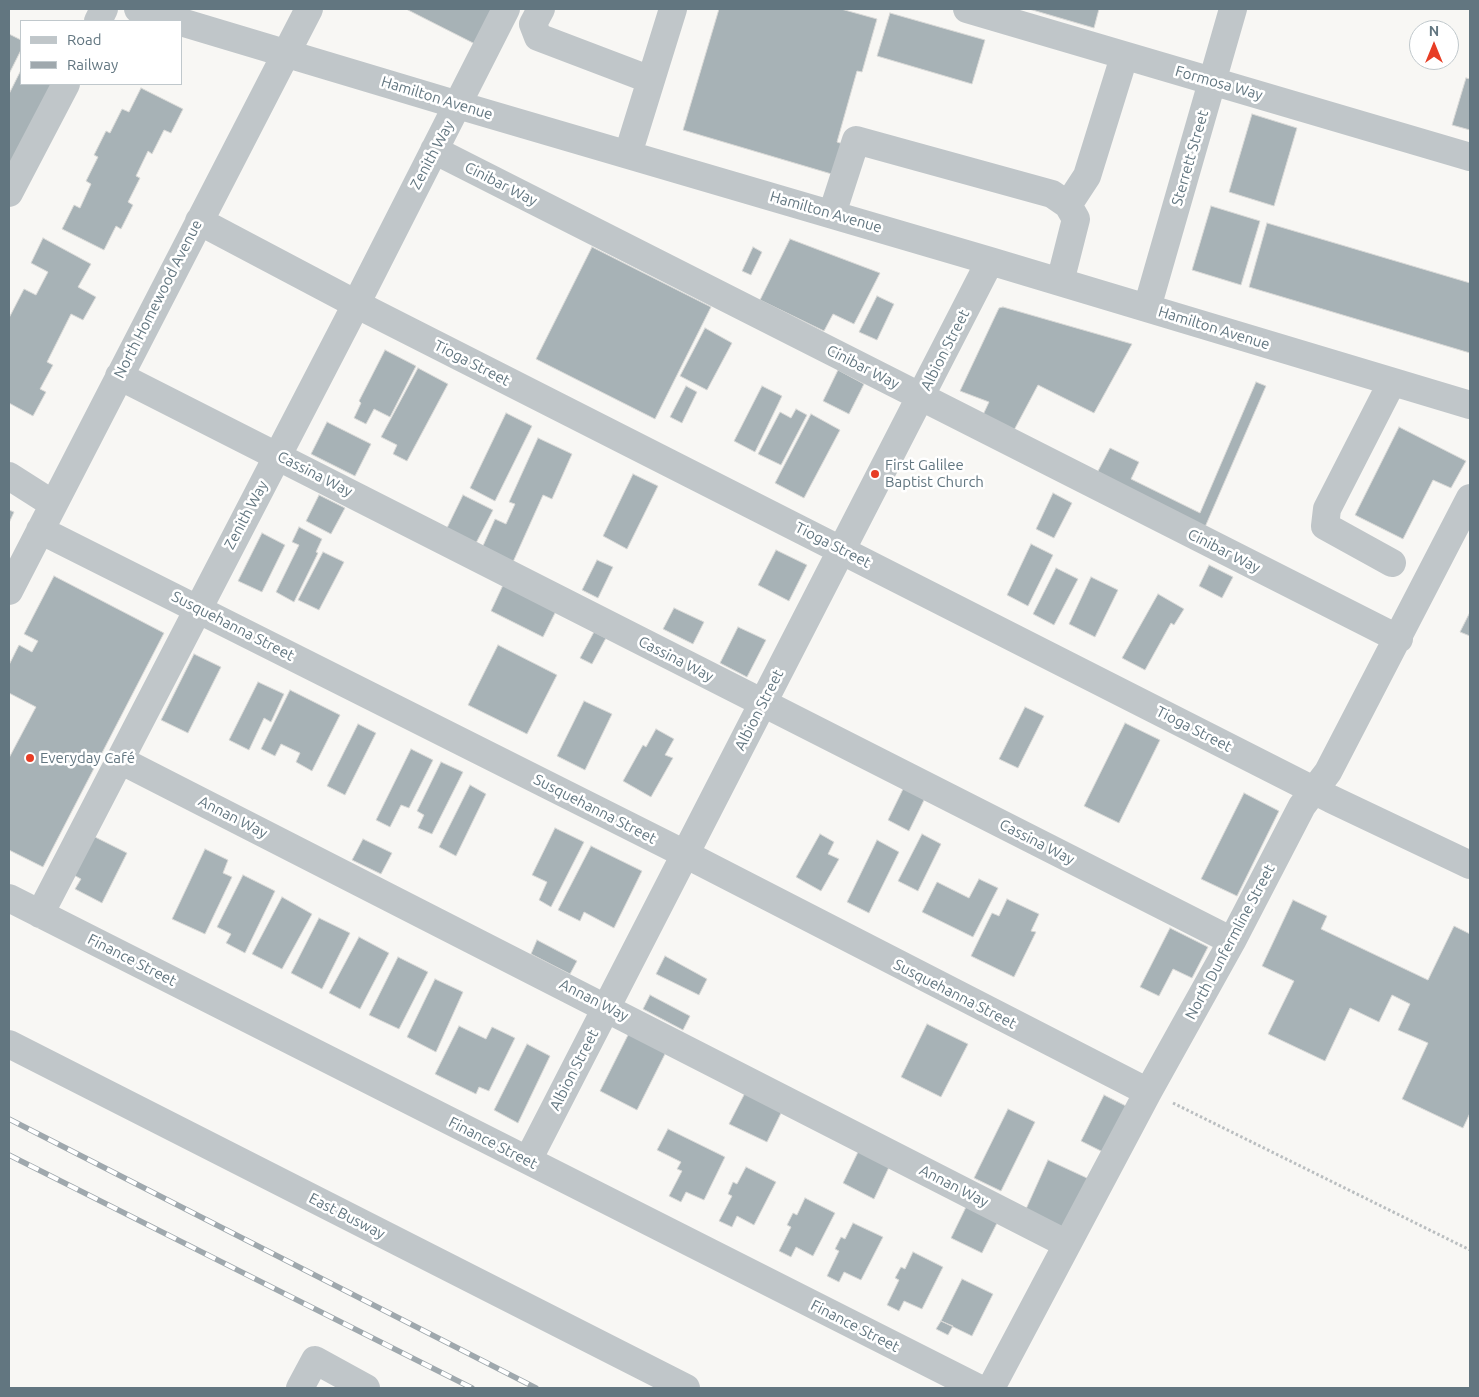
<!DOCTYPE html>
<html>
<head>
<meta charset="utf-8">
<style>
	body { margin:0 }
	#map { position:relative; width:1479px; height:1397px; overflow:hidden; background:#f8f7f4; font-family:Ubuntu,sans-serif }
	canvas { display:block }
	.frame { position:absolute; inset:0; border:10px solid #627680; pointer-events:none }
	.legend { position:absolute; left:20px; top:20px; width:162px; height:65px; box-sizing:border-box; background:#fff; border:1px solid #c0c8cc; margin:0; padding:6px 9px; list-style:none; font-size:15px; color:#627680 }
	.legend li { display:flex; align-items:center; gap:10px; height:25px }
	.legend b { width:25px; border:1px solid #c0c8cc }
	.north { position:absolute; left:1409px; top:20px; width:50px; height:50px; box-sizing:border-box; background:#fff; border:1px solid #c0c8cc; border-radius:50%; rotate:0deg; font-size:14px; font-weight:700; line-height:20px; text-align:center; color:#627680 }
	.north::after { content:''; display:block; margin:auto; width:18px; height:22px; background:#e73d25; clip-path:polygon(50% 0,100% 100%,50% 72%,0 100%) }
</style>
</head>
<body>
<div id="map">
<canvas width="1479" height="1397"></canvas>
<div class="frame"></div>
<ul class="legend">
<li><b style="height:6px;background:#c0c6c9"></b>Road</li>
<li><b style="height:6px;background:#9fa8ad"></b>Railway</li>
</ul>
<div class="north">N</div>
</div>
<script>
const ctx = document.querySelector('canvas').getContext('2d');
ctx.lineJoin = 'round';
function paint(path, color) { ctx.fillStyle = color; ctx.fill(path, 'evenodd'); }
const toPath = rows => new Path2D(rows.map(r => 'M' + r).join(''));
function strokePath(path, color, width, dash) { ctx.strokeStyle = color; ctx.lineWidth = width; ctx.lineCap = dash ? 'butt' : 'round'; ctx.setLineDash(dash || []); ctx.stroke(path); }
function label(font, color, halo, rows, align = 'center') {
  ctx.font = font + ' Ubuntu,sans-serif'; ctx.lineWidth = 5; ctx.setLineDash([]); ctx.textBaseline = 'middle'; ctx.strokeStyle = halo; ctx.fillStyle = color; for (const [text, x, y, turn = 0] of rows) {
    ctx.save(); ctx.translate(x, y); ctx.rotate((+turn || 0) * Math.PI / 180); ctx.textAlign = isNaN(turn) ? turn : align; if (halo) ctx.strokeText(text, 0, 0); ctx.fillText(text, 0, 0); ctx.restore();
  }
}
const building = toPath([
	[406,9,498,9,479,46,406,9],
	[719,9,841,9,877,19,862,72,857,71,837,142,843,144,835,175,683,130,719,9],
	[1029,9,1099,9,1094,28,1029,9],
	[890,13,985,40,972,84,877,56,890,13],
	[9,34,21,40,21,50,9,74,9,34],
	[21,70,21,84,52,84,9,166,9,94,21,70],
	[1466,78,1470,79,1470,130,1452,125,1466,78],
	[141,88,183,109,171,133,164,130,152,154,148,151,136,176,140,178,128,202,133,205,121,229,116,226,104,250,62,229,74,205,80,208,91,184,86,181,98,157,94,155,106,131,110,133,122,109,129,112,141,88],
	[1252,114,1297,128,1274,206,1229,192,1252,114],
	[1211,206,1260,221,1241,285,1192,270,1211,206],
	[1267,223,1470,283,1470,353,1249,287,1267,223],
	[43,238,91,264,78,287,96,297,83,320,71,314,47,362,53,365,40,389,46,392,33,416,9,403,9,318,24,289,36,295,48,272,31,263,43,238],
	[790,239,880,273,854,324,833,314,824,331,760,300,790,239],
	[592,247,711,307,655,419,536,359,592,247],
	[753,247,762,252,751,275,742,271,753,247],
	[877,296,894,304,877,340,859,332,877,296],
	[1003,307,1132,344,1094,413,1038,385,1013,432,982,417,989,402,960,391,999,308,1003,307],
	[705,328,732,343,707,390,680,376,705,328],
	[385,350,416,366,390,417,374,409,366,424,354,418,361,403,359,401,385,350],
	[418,368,448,384,407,461,393,454,397,445,381,437,418,368],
	[838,370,864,384,849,414,823,401,838,370],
	[1256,382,1266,386,1205,527,1097,473,1110,448,1139,462,1131,479,1200,513,1256,382],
	[686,386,697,392,682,423,670,417,686,386],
	[762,386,782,396,755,452,734,441,762,386],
	[796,409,807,415,781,465,758,454,780,412,791,418,796,409],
	[506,413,532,426,495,501,470,488,506,413],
	[811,414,840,430,804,498,775,483,811,414],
	[327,422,371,444,355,476,311,454,327,422],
	[1399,427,1466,461,1451,488,1433,480,1403,539,1355,515,1399,427],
	[538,438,572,454,552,499,543,495,513,562,482,548,495,519,506,524,515,504,509,502,538,438],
	[633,474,658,486,627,549,603,536,633,474],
	[1053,493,1072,503,1054,538,1036,529,1053,493],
	[319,495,345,508,331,534,306,521,319,495],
	[463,495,493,510,475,545,446,530,463,495],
	[9,510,14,512,9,523,9,510],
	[299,527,322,539,316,552,318,553,294,602,276,592,299,545,292,542,299,527],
	[262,533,285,545,262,592,238,581,262,533],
	[1031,544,1053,555,1028,606,1007,595,1031,544],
	[776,550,807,565,789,601,758,585,776,550],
	[323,552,344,562,319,610,298,600,323,552],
	[597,560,613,567,598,598,582,590,597,560],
	[1209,565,1233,577,1222,598,1199,586,1209,565],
	[1056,568,1078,579,1054,625,1033,614,1056,568],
	[54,576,164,633,43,867,9,850,9,758,36,707,9,693,9,665,19,645,32,652,38,641,24,634,54,576],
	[1091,577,1118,590,1095,637,1069,624,1091,577],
	[504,583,557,609,543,637,491,611,504,583],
	[1158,594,1184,609,1174,625,1171,623,1145,670,1122,658,1158,594],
	[674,608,704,622,693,644,663,629,674,608],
	[1470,612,1470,636,1460,632,1470,612],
	[738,627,766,640,747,677,720,663,738,627],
	[594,632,606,638,592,664,580,658,594,632],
	[498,645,557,675,527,734,468,705,498,645],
	[194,654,221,667,188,733,161,720,194,654],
	[258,682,284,694,271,722,264,718,249,750,229,740,258,682],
	[290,690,340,715,312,771,296,762,300,753,281,744,275,756,261,749,290,690],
	[584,701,612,714,585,770,557,756,584,701],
	[1025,707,1044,716,1018,768,999,759,1025,707],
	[1125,723,1160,740,1119,823,1084,806,1125,723],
	[358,724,376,733,345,795,327,786,358,724],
	[656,729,674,739,665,755,673,758,651,797,623,781,643,745,646,747,656,729],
	[411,749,433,760,409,808,401,805,390,827,376,820,411,749],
	[441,762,463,772,432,834,418,828,424,815,417,811,441,762],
	[470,785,486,794,456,856,439,847,470,785],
	[904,787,925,798,909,831,888,820,904,787],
	[1244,793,1279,811,1237,896,1201,879,1244,793],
	[555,828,584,842,551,907,539,900,547,882,532,875,555,828],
	[820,834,834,842,828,854,839,859,821,891,796,877,820,834],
	[922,834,941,844,918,891,898,881,922,834],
	[91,835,127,853,102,903,75,889,81,879,72,874,91,835],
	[363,839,392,853,381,874,352,860,363,839],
	[877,840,899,852,869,913,847,902,877,840],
	[591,846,642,871,614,928,584,912,580,921,558,910,591,846],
	[205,849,228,860,223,873,232,877,205,934,172,919,205,849],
	[243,875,275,891,245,953,226,943,231,934,217,927,243,875],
	[979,879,998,888,973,937,922,912,937,882,969,898,979,879],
	[282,897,312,914,282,969,252,954,282,897],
	[1007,899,1039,914,1031,931,1036,932,1014,977,971,956,992,913,999,916,1007,899],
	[1293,900,1327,916,1321,929,1428,980,1454,926,1470,934,1470,1113,1463,1128,1402,1099,1428,1043,1398,1030,1410,1004,1392,995,1379,1022,1350,1008,1325,1061,1268,1034,1294,981,1262,966,1293,900],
	[319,918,350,933,322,989,291,973,319,918],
	[1170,928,1208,947,1192,978,1173,969,1159,996,1140,987,1170,928],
	[359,937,389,953,360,1009,329,993,359,937],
	[537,940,577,961,570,974,531,954,537,940],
	[665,956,707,979,699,995,656,974,665,956],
	[398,957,428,972,399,1029,369,1015,398,957],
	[435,979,463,992,436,1052,407,1037,435,979],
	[650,995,690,1016,683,1030,643,1009,650,995],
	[927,1024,968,1044,941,1097,901,1077,927,1024],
	[459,1026,486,1039,492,1027,515,1038,489,1091,479,1087,476,1094,435,1074,459,1026],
	[630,1031,667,1050,637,1110,600,1091,630,1031],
	[527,1044,550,1056,518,1123,494,1110,527,1044],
	[745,1093,782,1111,767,1142,729,1124,745,1093],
	[1104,1095,1128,1107,1105,1153,1081,1141,1104,1095],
	[1008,1109,1035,1122,1001,1191,974,1178,1008,1109],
	[668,1129,725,1157,704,1200,686,1192,681,1202,669,1196,682,1171,677,1169,681,1162,657,1150,668,1129],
	[859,1150,890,1165,874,1199,843,1183,859,1150],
	[1048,1160,1089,1179,1066,1229,1026,1209,1048,1160],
	[746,1167,776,1182,754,1225,737,1216,732,1227,719,1221,732,1196,728,1194,733,1182,737,1184,746,1167],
	[805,1198,835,1213,813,1256,796,1247,791,1257,779,1251,791,1227,787,1225,793,1213,797,1215,805,1198],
	[967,1205,998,1221,982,1253,951,1238,967,1205],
	[853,1223,883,1237,861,1280,844,1272,839,1282,827,1276,839,1251,835,1249,841,1237,845,1239,853,1223],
	[913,1252,943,1267,922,1309,904,1301,899,1311,887,1305,899,1280,895,1278,901,1267,905,1269,913,1252],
	[962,1279,993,1294,972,1336,941,1321,962,1279],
	[941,1321,953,1326,948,1335,936,1329,941,1321]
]);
paint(building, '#a7b2b6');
strokePath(building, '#d9d9d7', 1);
strokePath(toPath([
	[1173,1103,1470,1250]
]), '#babec0', 3, [2.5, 2.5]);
strokePath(toPath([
	[138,9,180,21],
	[541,9,533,24,538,37,651,80],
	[967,9,1470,157],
	[98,21,104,9],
	[181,22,458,105,990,261,1470,405],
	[434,150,1399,639],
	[628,154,673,9],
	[9,193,66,84],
	[1068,205,1087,176,1124,57],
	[832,214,856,140,1052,194,1068,205,1076,219,1060,282],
	[199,221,356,304,1331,799,1470,865],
	[1147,308,1233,9],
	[119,376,1232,941],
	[9,476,53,504],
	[40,530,685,854,1148,1092],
	[1392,563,1325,526,1327,509,1392,382],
	[9,591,309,9],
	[120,760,1067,1244],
	[9,898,978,1388],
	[40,914,347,322,506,9],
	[9,1044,686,1388],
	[528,1160,990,261],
	[300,1388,315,1360,366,1388],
	[991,1388,1148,1092,1232,941,1302,806,1328,772,1470,498]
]), '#c0c6c9', 28);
const rail = toPath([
	[9,1119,536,1388],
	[9,1155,472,1388]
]);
strokePath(rail, '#9fa8ad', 5.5);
strokePath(rail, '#fff', 4, [11]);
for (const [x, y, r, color] of [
	[875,474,5,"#e73d25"],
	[30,758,5,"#e73d25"]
]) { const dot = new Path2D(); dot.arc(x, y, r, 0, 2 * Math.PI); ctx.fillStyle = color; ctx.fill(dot); strokePath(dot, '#fff', 2); }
label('15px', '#627680', '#fff', [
	["Formosa Way",1219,83,16],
	["Hamilton Avenue",437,98,17],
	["Zenith Way",432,155,-62],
	["Sterrett Street",1190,158,-74],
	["Cinibar Way",501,184,27],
	["Hamilton Avenue",826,212,16],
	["North Homewood Avenue",158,299,-63],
	["Hamilton Avenue",1214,328,17],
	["Albion Street",945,350,-63],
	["Tioga Street",472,363,27],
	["Cinibar Way",863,367,27],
	["Cassina Way",315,474,27],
	["Zenith Way",246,515,-62],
	["Tioga Street",833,545,27],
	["Cinibar Way",1224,551,27],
	["Susquehanna Street",233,626,27],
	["Cassina Way",676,659,27],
	["Albion Street",759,710,-63],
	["Tioga Street",1194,729,27],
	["Susquehanna Street",595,809,27],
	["Annan Way",233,817,27],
	["Cassina Way",1037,842,27],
	["North Dunfermline Street",1230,942,-62],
	["Finance Street",132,960,27],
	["Susquehanna Street",955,994,27],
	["Annan Way",594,1000,27],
	["Albion Street",574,1070,-63],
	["Finance Street",493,1143,27],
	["Annan Way",954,1186,27],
	["East Busway",347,1216,27],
	["Finance Street",855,1326,27]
]);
label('15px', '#627680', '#fff', [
	["First Galilee",885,465],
	["Baptist Church",885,482],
	["Everyday Café",40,758]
], 'left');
</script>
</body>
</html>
